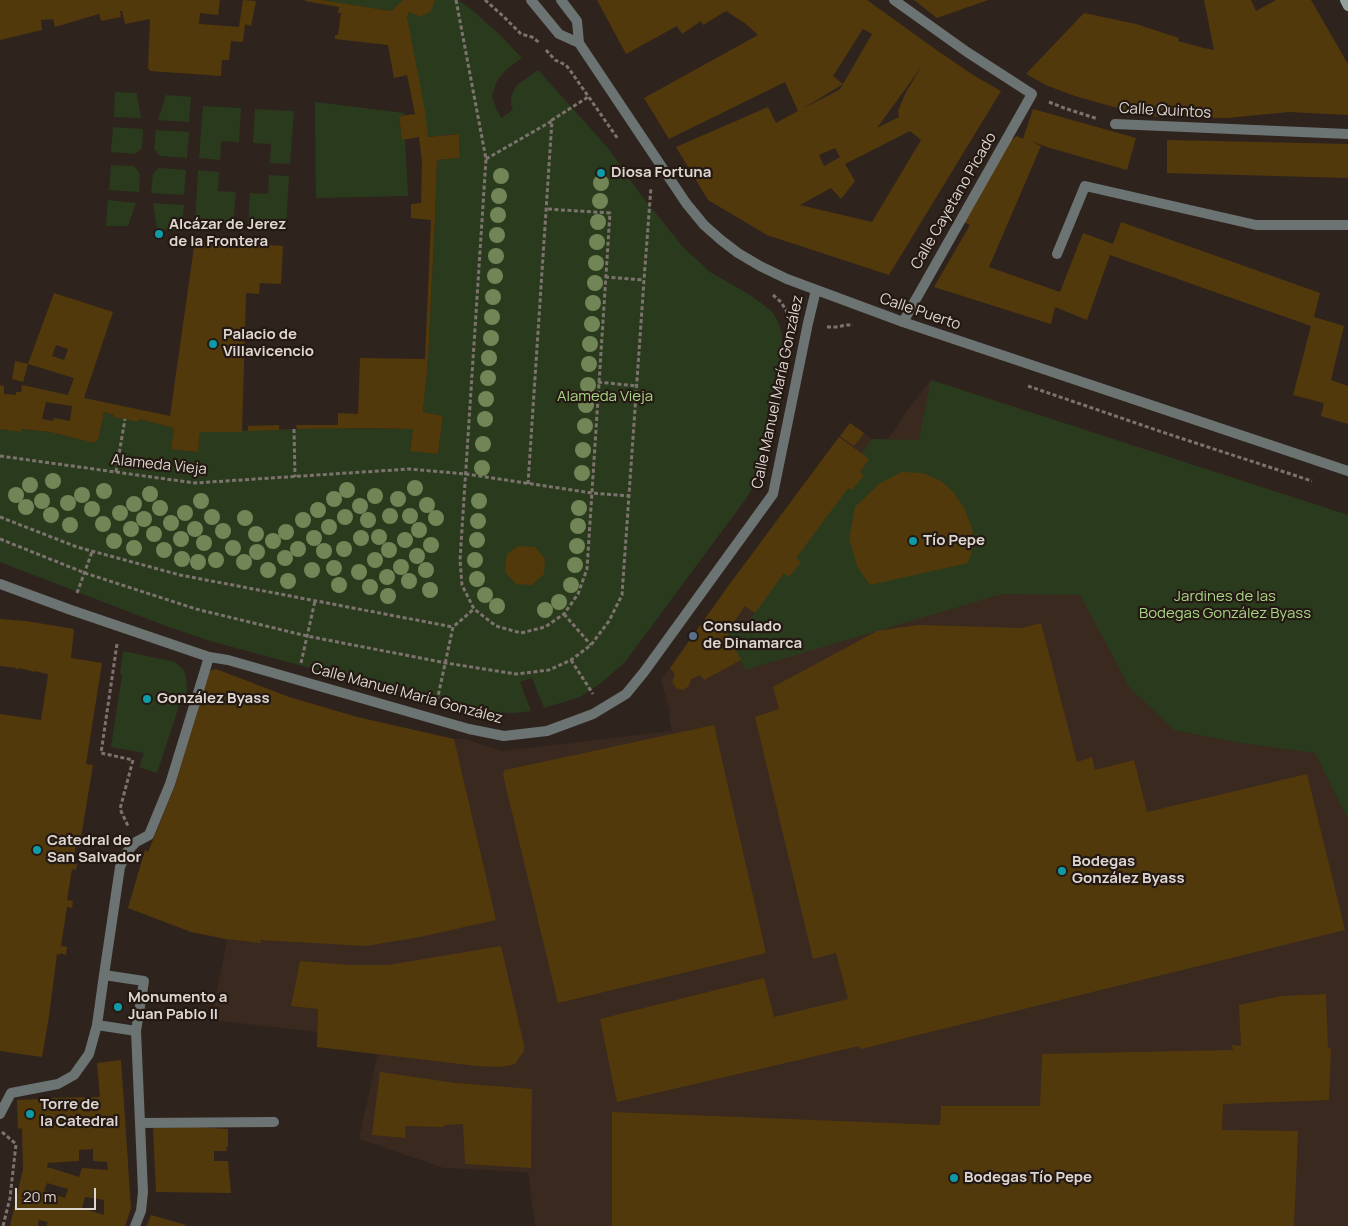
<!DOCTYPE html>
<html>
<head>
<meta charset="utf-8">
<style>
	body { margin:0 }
	#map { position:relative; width:1348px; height:1226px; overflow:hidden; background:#2f231d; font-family:Manrope,sans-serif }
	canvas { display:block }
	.scale { position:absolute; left:15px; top:1188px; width:81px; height:22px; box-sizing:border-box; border:2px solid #ded6d1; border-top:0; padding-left:6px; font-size:15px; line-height:18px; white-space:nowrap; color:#ded6d1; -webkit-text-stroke:4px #251a13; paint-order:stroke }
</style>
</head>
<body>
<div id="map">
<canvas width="1348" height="1226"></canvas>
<div class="scale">20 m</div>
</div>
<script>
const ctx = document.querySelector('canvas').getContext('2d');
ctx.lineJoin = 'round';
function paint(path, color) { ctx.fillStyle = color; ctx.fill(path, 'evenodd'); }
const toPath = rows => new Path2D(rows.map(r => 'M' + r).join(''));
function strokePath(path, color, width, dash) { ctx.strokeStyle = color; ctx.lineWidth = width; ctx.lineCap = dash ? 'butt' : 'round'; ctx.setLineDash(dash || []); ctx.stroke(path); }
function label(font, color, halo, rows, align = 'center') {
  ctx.font = font + ' Manrope,sans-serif'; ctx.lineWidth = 4.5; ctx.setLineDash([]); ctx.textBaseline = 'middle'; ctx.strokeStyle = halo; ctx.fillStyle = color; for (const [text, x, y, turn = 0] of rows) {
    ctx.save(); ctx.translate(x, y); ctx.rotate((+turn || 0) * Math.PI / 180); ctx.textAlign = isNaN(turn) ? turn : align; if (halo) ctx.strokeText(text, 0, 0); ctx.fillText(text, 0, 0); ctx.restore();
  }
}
paint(toPath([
	[931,380,1348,515,1348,1226,535,1226,528,1172,444,1168,359,1139,381,1039,211,1020,227,940,191,932,128,908,175,786,209,671,216,669,289,697,357,717,454,739,465,739,503,751,672,731,669,718,670,712,662,683,660,680,670,668,729,585,850,423,880,445,884,444,893,432,909,408]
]), '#3a291f');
paint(toPath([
	[322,0,403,0,391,11],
	[435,0,458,0,471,9,500,35,522,58,507,69,499,78,496,83,492,96,496,108,501,118,513,110,511,106,511,98,514,90,517,85,538,70,608,148,641,195,683,247,710,272,750,295,764,305,773,313,777,320,780,327,782,336,782,346,754,485,748,496,625,662,601,683,580,697,544,708,532,678,520,682,531,711,514,713,486,712,465,710,210,641,163,625,0,562,0,429,21,431,21,429,50,432,94,443,98,440,104,412,114,415,113,417,138,422,139,419,174,428,172,449,198,452,200,432,330,428,413,429,410,450,438,454,443,416,423,412,428,359,435,220,437,160,460,158,459,134,428,137,407,17,409,12,420,17],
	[115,92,137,93,141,118,114,117],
	[166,95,191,97,189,122,158,120],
	[315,102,404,113,404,115,399,117,402,140,405,140,408,196,316,198],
	[203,106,241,108,239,142,221,141,220,160,199,158],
	[255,109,294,111,290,164,270,163,271,144,253,143],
	[113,127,143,129,142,148,135,154,111,152],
	[156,130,189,132,187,158,160,156,154,149],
	[111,165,134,166,140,174,139,192,109,190],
	[159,168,186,170,184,195,151,193,153,174],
	[198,170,219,172,218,191,236,192,233,226,195,223],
	[269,175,289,176,286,228,248,227,250,193,268,194],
	[108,200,136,203,128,226,106,226],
	[153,203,184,205,181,231,157,229],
	[931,380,1348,515,1348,820,1315,753,1241,743,1174,730,1130,688,1080,595,1002,594,745,670,727,632,747,624,872,439,919,440],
	[123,651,175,662,183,669,186,677,187,691,185,694,183,694,157,773,139,767,144,753,111,747,122,675,120,674]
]), '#2a3b1d');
paint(toPath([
	[0,0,220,0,218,15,200,13,199,24,239,27,243,0,256,1,251,26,245,24,243,42,231,41,229,60,222,60,221,76,150,71,148,68,150,19,125,24,122,11,120,11,121,17,101,21,99,14,55,27,53,19,41,20,42,30,0,40],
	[305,0,322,0,391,11,403,0,435,0,431,11,420,17,409,12,407,17,425,111,428,137,459,134,460,158,437,160,435,220,428,359,423,412,443,416,438,454,410,451,413,429,358,428,297,429,296,425,338,425,338,413,358,414,360,358,425,359,431,220,411,218,411,204,421,203,422,162,419,137,402,140,399,116,415,114,407,75,394,78,388,45,335,39,335,35,338,35,341,13,338,13,339,7,305,1],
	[597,0,867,0,935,49,973,75,1001,91,889,275,767,235,708,200,676,147,768,107,776,123,798,111,785,82,669,139,644,98,758,35,746,24,726,11,703,25,701,21,682,34,677,26,626,54],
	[863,29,872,34,843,84,839,90,802,109,843,84,833,76],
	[922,66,906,92,898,111,899,117,877,128],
	[910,131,921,140,872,222,800,205,831,188,841,199,855,181,845,164],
	[835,148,840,157,824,166,819,155],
	[914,0,988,0,937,18],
	[1204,0,1251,0,1256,11,1276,0,1311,0,1348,64,1348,115,1289,112,1227,118,1160,117,1139,114,1075,96,1048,86,1026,74,1084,13,1136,24,1179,38,1178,41,1204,48,1214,50],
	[1033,109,1136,138,1127,170,1050,148,1031,141,1041,146,989,267,1060,292,1083,233,1113,244,1121,222,1320,293,1314,317,1344,326,1331,380,1348,386,1348,424,1321,416,1324,403,1293,395,1311,326,1110,255,1087,320,1055,307,1051,324,934,287,970,225,964,222,1008,142,1017,136,1023,139],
	[1167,140,1348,144,1348,178,1167,173],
	[195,240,283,246,281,284,260,283,259,294,246,293,242,432,200,432,198,452,171,449,174,428,139,419,138,422,113,417,114,415,104,412,98,440,94,443,50,432,21,429,21,432,0,429,0,385,4,386,4,394,16,395,16,392,21,392,22,385,68,395,74,378,28,364,54,293,113,312,84,398,170,416],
	[56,345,68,349,64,360,52,356],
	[46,402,72,406,70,421,54,418,53,421,42,419],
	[15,361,28,364,23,382,12,379],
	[850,423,864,433,854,446,840,436],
	[279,425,279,430,248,431,248,426],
	[839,437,869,459,860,472,864,475,852,490,848,488,796,558,801,562,789,577,784,573,755,613,745,606,727,632,741,660,704,680,700,675,691,679,689,686,683,690,676,688,672,682,675,674,670,668,729,585],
	[902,472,923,473,941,481,954,493,964,508,972,528,974,544,968,563,870,585,858,568,849,539,855,507,879,484],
	[518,546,535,547,545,559,544,574,532,585,516,584,505,572,507,554],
	[0,619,26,621,74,629,71,658,102,663,86,764,93,765,81,837,77,837,73,863,77,864,76,870,72,869,67,900,73,901,72,908,67,907,61,946,67,947,66,955,60,953,60,955,57,954,49,1016,42,1057,0,1051,0,714,41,720,48,675,47,674,35,671,35,672,19,668,18,669,16,669,16,668,0,666],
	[1041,623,1077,762,1092,757,1095,770,1134,760,1147,812,1307,774,1345,930,861,1049,859,1046,617,1102,600,1019,764,978,774,1017,848,999,836,953,813,959,755,717,779,709,773,687,877,631,918,625,1022,628],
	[216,669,289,697,357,717,454,739,496,920,420,937,366,946,260,940,261,943,227,939,191,932,128,908,145,850,148,852,175,786,209,671],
	[714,725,766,953,558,1003,503,775,505,770],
	[501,946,524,1045,524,1051,515,1064,501,1067,477,1066,317,1047,318,1009,291,1006,300,961,349,965,388,965],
	[1326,994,1328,1048,1331,1048,1329,1100,1223,1104,1222,1130,1298,1131,1294,1226,612,1226,612,1112,940,1125,941,1106,1040,1106,1042,1054,1233,1050,1232,1045,1241,1046,1239,1005,1282,996],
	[121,1060,131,1208,125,1226,46,1226,48,1222,39,1220,38,1226,10,1226,23,1169,22,1128,18,1129,17,1100,41,1099,41,1098,100,1097,97,1063],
	[93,1149,93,1161,107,1162,108,1170,82,1168,79,1177,51,1168,47,1168,48,1163,79,1161,79,1150],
	[47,1183,68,1189,65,1198,44,1191],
	[85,1197,104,1200,104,1215,82,1208],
	[380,1072,456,1083,532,1089,531,1168,465,1164,463,1124,445,1125,444,1127,405,1126,406,1138,372,1135],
	[196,1127,228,1129,228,1147,226,1147,227,1151,214,1151,214,1161,228,1161,231,1193,156,1192,153,1128],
	[151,1215,186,1225,186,1226,147,1226]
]), '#52390c');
strokePath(toPath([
	[456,0,486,159,460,560,462,585,474,609,496,626,521,633,545,627,564,614,578,594,587,569,610,213,547,209],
	[485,0,503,16,521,34,532,37,540,43],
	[546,50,555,60,566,65,572,73,618,139],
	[1049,102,1064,108,1098,119],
	[486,159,552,121],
	[605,277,644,280],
	[773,295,781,302,790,317],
	[827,327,836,327,847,325,853,325],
	[598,382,637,386],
	[1028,386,1165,433,1312,481],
	[294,429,295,477],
	[0,456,195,483,409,469,466,474,592,493,629,496],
	[116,472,125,419],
	[528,484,552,120,588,97],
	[0,517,77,547,180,575,453,627],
	[0,539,85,573,196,609,307,636,446,663,516,674,549,670,571,660,591,645,609,621,622,595,644,280,651,187],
	[77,593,92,552],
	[564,614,591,645],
	[117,644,101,753,133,760,120,809,128,826],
	[571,660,593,694],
	[301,663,315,601],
	[437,701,453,627,474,609],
	[2,1132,16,1144,10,1198,3,1226]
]), '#7d736e', 3, [4, 2.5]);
strokePath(toPath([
	[0,1114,11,1093,58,1084,74,1075,89,1054,97,1025],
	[140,1123,274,1122]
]), '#6b7373', 10);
strokePath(toPath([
	[894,0,967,52,1032,94,903,322],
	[1115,124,1348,134],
	[1057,254,1085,186,1256,225,1348,225],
	[104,975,120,867,126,853,136,842,149,835,170,784,209,657],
	[104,975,144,981,136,1031,97,1025,104,975],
	[135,1226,141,1211,143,1192,136,1031]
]), '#6b7373', 10);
strokePath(toPath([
	[531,0,559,34,579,43],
	[561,0,577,21,579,43,686,203,704,225,721,240,738,253,760,266,787,279,903,322,1348,471],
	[0,584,71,610,209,657,228,660,469,729,504,736,547,731,593,714,626,694,644,672,773,494,808,323,816,290]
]), '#6b7373', 10);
strokePath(toPath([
	[1345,0,1348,6]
]), '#929f9f', 10);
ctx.fillStyle = '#728557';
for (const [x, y] of [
	[501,176],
	[601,183],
	[499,196],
	[600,201],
	[498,215],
	[598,222],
	[497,235],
	[597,242],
	[496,256],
	[596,263],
	[495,276],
	[595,283],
	[493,297],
	[593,303],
	[492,317],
	[592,324],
	[491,338],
	[590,344],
	[489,358],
	[589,364],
	[488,378],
	[588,385],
	[486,399],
	[586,405],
	[485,419],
	[585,426],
	[483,444],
	[583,450],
	[482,468],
	[582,473],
	[53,481],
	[30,485],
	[415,488],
	[347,490],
	[104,491],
	[150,494],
	[16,495],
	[82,495],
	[375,496],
	[334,499],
	[398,499],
	[42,501],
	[201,501],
	[479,501],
	[68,503],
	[134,504],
	[427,505],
	[360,506],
	[26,507],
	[160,508],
	[579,508],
	[92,509],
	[318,510],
	[120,513],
	[185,513],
	[51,515],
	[390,516],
	[410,516],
	[212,517],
	[345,517],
	[245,518],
	[436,518],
	[144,519],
	[303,520],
	[368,520],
	[478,521],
	[171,523],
	[103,524],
	[70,525],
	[578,526],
	[329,527],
	[131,529],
	[195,529],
	[419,530],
	[223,531],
	[286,532],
	[154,534],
	[256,534],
	[379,537],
	[314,538],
	[361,538],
	[181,539],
	[405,540],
	[477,540],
	[114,541],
	[273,541],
	[204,543],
	[431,545],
	[577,546],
	[134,548],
	[233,548],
	[298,549],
	[344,549],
	[164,550],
	[389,550],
	[324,551],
	[257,552],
	[417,556],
	[285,558],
	[182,559],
	[216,560],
	[375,560],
	[475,560],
	[198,562],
	[244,562],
	[575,565],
	[401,567],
	[334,568],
	[268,570],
	[312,570],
	[426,570],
	[359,572],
	[387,577],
	[477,579],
	[288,581],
	[409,581],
	[339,585],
	[571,585],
	[370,587],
	[430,590],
	[485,595],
	[388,596],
	[559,602],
	[497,606],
	[545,610]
]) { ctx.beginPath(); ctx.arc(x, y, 8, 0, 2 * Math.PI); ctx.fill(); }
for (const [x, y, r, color] of [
	[601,173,5,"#0f9aa8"],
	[159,234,5,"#0f9aa8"],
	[213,344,5,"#0f9aa8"],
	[913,541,5,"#0f9aa8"],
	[693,636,5,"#5c6f8a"],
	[147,699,5,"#0f9aa8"],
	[37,850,5,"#0f9aa8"],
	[1062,871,5,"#0f9aa8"],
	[118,1007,5,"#0f9aa8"],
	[30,1114,5,"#0f9aa8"],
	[954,1178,5,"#0f9aa8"]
]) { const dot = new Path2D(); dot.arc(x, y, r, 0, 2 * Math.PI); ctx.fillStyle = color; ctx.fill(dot); strokePath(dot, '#251a13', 2); }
label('15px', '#ded6d1', '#251a13', [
	["Calle Quintos",1165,111,3],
	["Calle Cayetano Picado",954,201,-60],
	["Calle Puerto",920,312,19],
	["Calle Manuel María González",778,392,-78],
	["Alameda Vieja",159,465,6],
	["Calle Manuel María González",407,694,15]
]);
label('bold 15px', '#ded6d1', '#251a13', [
	["Diosa Fortuna",611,173],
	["Alcázar de Jerez",169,225],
	["de la Frontera",169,242],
	["Palacio de",223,335],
	["Villavicencio",223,352],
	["Tío Pepe",923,541],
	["Consulado",703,627],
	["de Dinamarca",703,644],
	["González Byass",157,699],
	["Catedral de",47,841],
	["San Salvador",47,858],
	["Bodegas",1072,862],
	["González Byass",1072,879],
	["Monumento a",128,998],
	["Juan Pablo II",128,1015],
	["Torre de",40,1105],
	["la Catedral",40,1122],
	["Bodegas Tío Pepe",964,1178]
], 'left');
label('15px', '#a8d586', '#251a13', [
	["Alameda Vieja",605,397],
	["Jardines de las",1225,597],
	["Bodegas González Byass",1225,614]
]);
</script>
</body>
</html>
